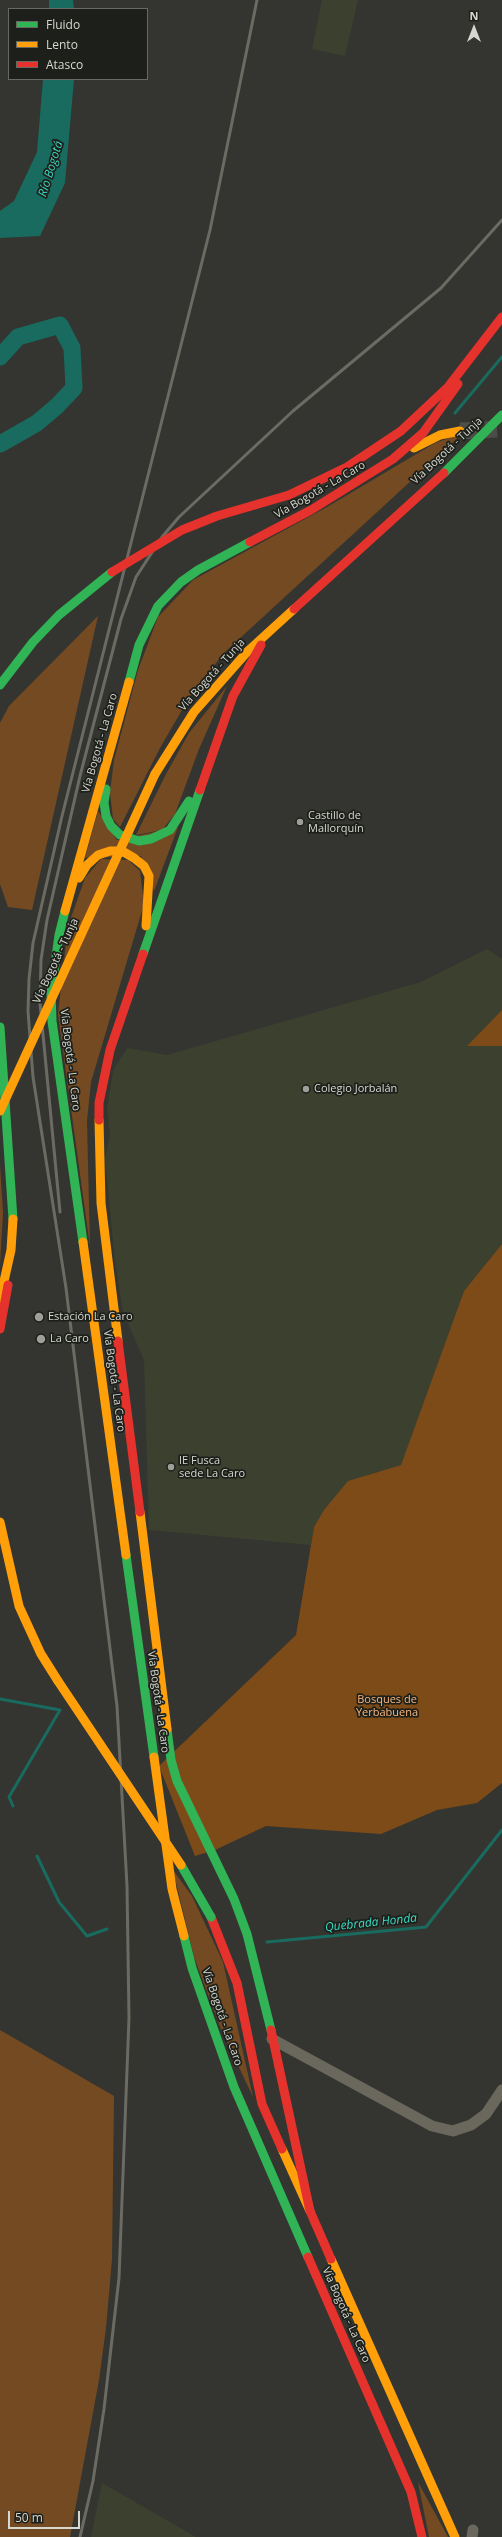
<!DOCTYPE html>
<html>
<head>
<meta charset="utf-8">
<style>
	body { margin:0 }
	#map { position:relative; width:502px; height:2537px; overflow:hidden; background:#343530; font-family:"Open Sans",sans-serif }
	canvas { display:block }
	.legend { position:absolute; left:8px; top:8px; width:140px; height:72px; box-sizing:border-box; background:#1d1f1a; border:1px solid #676963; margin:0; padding:5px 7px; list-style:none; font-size:12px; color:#d6d8d0 }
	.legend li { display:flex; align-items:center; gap:8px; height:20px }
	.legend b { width:20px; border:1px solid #676963 }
	.north { position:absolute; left:454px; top:8px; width:40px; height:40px; -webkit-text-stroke:3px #1d1f1a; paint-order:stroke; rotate:0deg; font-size:11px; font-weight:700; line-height:16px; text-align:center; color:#d6d8d0 }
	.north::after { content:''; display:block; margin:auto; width:14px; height:18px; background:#d6d8d0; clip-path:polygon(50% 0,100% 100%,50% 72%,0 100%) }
	.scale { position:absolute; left:8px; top:2511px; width:72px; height:18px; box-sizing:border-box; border:2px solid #d6d8d0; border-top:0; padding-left:5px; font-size:12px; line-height:14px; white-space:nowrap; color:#d6d8d0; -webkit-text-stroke:3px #1d1f1a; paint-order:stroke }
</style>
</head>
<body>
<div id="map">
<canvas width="502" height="2537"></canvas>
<ul class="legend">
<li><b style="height:5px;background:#30b455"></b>Fluido</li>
<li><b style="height:5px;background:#ff9f0a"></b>Lento</li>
<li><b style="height:5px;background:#e5322d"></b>Atasco</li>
</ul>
<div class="north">N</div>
<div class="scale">50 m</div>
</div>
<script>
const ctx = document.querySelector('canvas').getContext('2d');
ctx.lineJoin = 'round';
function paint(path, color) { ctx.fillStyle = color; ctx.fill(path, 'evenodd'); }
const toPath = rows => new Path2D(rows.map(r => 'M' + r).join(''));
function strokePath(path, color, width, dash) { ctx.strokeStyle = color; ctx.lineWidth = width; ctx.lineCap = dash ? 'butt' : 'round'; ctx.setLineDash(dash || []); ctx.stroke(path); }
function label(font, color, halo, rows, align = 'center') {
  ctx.font = font + ' "Open Sans",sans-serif'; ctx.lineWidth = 3.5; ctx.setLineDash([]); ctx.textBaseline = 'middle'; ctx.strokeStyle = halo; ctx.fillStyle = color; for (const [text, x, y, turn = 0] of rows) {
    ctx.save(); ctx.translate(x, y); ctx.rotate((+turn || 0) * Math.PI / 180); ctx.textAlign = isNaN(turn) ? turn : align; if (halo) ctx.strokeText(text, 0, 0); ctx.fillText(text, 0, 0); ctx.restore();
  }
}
paint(toPath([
	[322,0,358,0,345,56,312,49],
	[487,949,502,959,502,1010,467,1046,502,1046,502,1244,464,1291,401,1465,348,1481,314,1527,311,1545,149,1530,144,1360,123,1312,115,1262,105,1159,110,1135,107,1108,113,1071,127,1048,167,1055,421,982],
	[102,2483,196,2537,91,2537]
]), '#3c402f');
paint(toPath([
	[463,433,225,652,193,691,160,748,120,827,113,819,110,792,114,760,138,670,158,617,193,580,327,507,435,443],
	[98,616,32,910,8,907,0,884,0,723,9,706],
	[227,686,199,749,175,814,162,830,136,835,166,774,189,733],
	[98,811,117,840,178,827,154,891,141,856,85,858],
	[101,859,128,860,140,871,144,904,91,1082,87,1121,90,1247,58,1014,68,926,85,878],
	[0,1165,3,1213,0,1264],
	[173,1870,192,1896,223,1962,253,2097,221,2029,194,1957],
	[0,2030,114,2096,112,2259,106,2328,99,2380,70,2537,0,2537],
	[418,2482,448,2537,429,2537]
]), '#744a22');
paint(toPath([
	[502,1010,502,1046,467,1046],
	[502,1244,502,1783,477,1803,437,1810,381,1834,266,1826,215,1850,195,1856,159,1766,296,1635,314,1527,324,1510,348,1481,401,1465,464,1291]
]), '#7d4b18');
paint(toPath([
	[49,0,73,0,74,9,49,9],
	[43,79,74,79,65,183,40,236,0,238,0,211,14,201,37,152]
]), '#186b5e');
strokePath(toPath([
	[455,413,502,357],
	[0,1699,60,1710,9,1797,13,1806],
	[37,1856,59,1902,87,1936,107,1929],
	[267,1942,426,1927,502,1830]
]), '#186b5e', 3);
strokePath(toPath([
	[0,357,18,337,60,325,72,348,74,388,57,406,37,423,0,444]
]), '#186b5e', 17);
strokePath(toPath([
	[460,431,497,429]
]), '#4c4d48', 17, [17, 8]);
strokePath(toPath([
	[272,2039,432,2126,453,2131,471,2125,486,2114,502,2090],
	[472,2537,473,2530]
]), '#6a675d', 11);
strokePath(toPath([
	[444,473,502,415],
	[129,682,139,645,158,606,181,582,198,570,250,542],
	[106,789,104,803,106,816,111,826,120,835,139,841,151,839,170,830,189,801],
	[65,911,59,935,51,993,52,1021,83,1242],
	[143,954,200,790],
	[0,1027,13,1219],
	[126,1555,154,1757],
	[167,1729,171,1760,177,1781,234,1899,247,1934,271,2030],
	[184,1936,192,1968,234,2087,308,2257]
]), '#30b455', 9);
strokePath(toPath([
	[414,448,440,435,460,431],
	[155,774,194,712,248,651,294,609],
	[79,878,87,865,98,855,110,851,122,851,134,858,144,866,149,876,146,926],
	[65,911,129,682],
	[99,1120,101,1203,118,1341],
	[83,1242,126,1555],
	[0,1299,11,1250,13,1219],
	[140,1512,167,1729],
	[0,1522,19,1606,41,1654,58,1681],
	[154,1757,172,1889,184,1936],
	[282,2149,310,2211],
	[331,2259,455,2537]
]), '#ff9f0a', 9);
strokePath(toPath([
	[289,495,347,467,401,431,448,387,502,317],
	[250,542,311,510,393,459,423,433,458,384],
	[294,609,444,473],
	[200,790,233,696,261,645],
	[99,1120,99,1103,110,1050,143,954],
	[0,1329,8,1285],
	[118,1341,140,1512],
	[211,1917,237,1983,262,2104,282,2149],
	[271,2030,310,2211,331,2259],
	[308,2257,411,2492,422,2537]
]), '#e5322d', 9);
strokePath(toPath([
	[60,1212,40,1003,41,960,47,920,80,776,121,619,136,577,162,537,179,517,293,411,441,288,502,220],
	[80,2537,93,2481,104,2409,119,2278,129,2018,127,1886,117,1706,66,1288,33,1077,28,1011,29,979,33,943,62,816,210,230,257,0]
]), '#6b6b63', 3);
strokePath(toPath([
	[0,685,33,642,59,615,112,572],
	[181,1865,211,1917]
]), '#30b455', 9);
strokePath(toPath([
	[0,1111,155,774],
	[58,1681,181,1865]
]), '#ff9f0a', 9);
strokePath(toPath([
	[112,572,182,530,217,516,289,495]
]), '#e5322d', 9);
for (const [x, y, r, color] of [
	[300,822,4,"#9d9f98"],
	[306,1089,4,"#9d9f98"],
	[39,1317,5,"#9d9f98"],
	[41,1339,5,"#9d9f98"],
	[171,1467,4,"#9d9f98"]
]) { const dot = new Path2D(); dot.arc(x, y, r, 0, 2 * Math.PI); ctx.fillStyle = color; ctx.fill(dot); strokePath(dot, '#1d1f1a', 1.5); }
label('11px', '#d6d8d0', '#1d1f1a', [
	["Vía Bogotá - Tunja",447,451,-43],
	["Vía Bogotá - La Caro",320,490,-30],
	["Vía Bogotá - Tunja",212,675,-48],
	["Vía Bogotá - La Caro",100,743,-74],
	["Vía Bogotá - Tunja",56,961,-65],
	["Vía Bogotá - La Caro",70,1060,83],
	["Vía Bogotá - La Caro",114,1381,82],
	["Vía Bogotá - La Caro",158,1702,82],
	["Vía Bogotá - La Caro",222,2017,71],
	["Vía Bogotá - La Caro",346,2315,66]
]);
label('11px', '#d6d8d0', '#1d1f1a', [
	["Castillo de",308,816],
	["Mallorquín",308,829],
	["Colegio Jorbalán",314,1089],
	["Estación La Caro",48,1317],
	["La Caro",50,1339],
	["IE Fusca",179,1461],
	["sede La Caro",179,1474]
], 'left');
label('11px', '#fab67e', '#1d1f1a', [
	["Bosques de",387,1700],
	["Yerbabuena",387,1713]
]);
label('italic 12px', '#39dbc4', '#1d1f1a', [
	["Río Bogotá",51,169,-73],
	["Quebrada Honda",371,1923,-6]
]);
</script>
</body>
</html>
